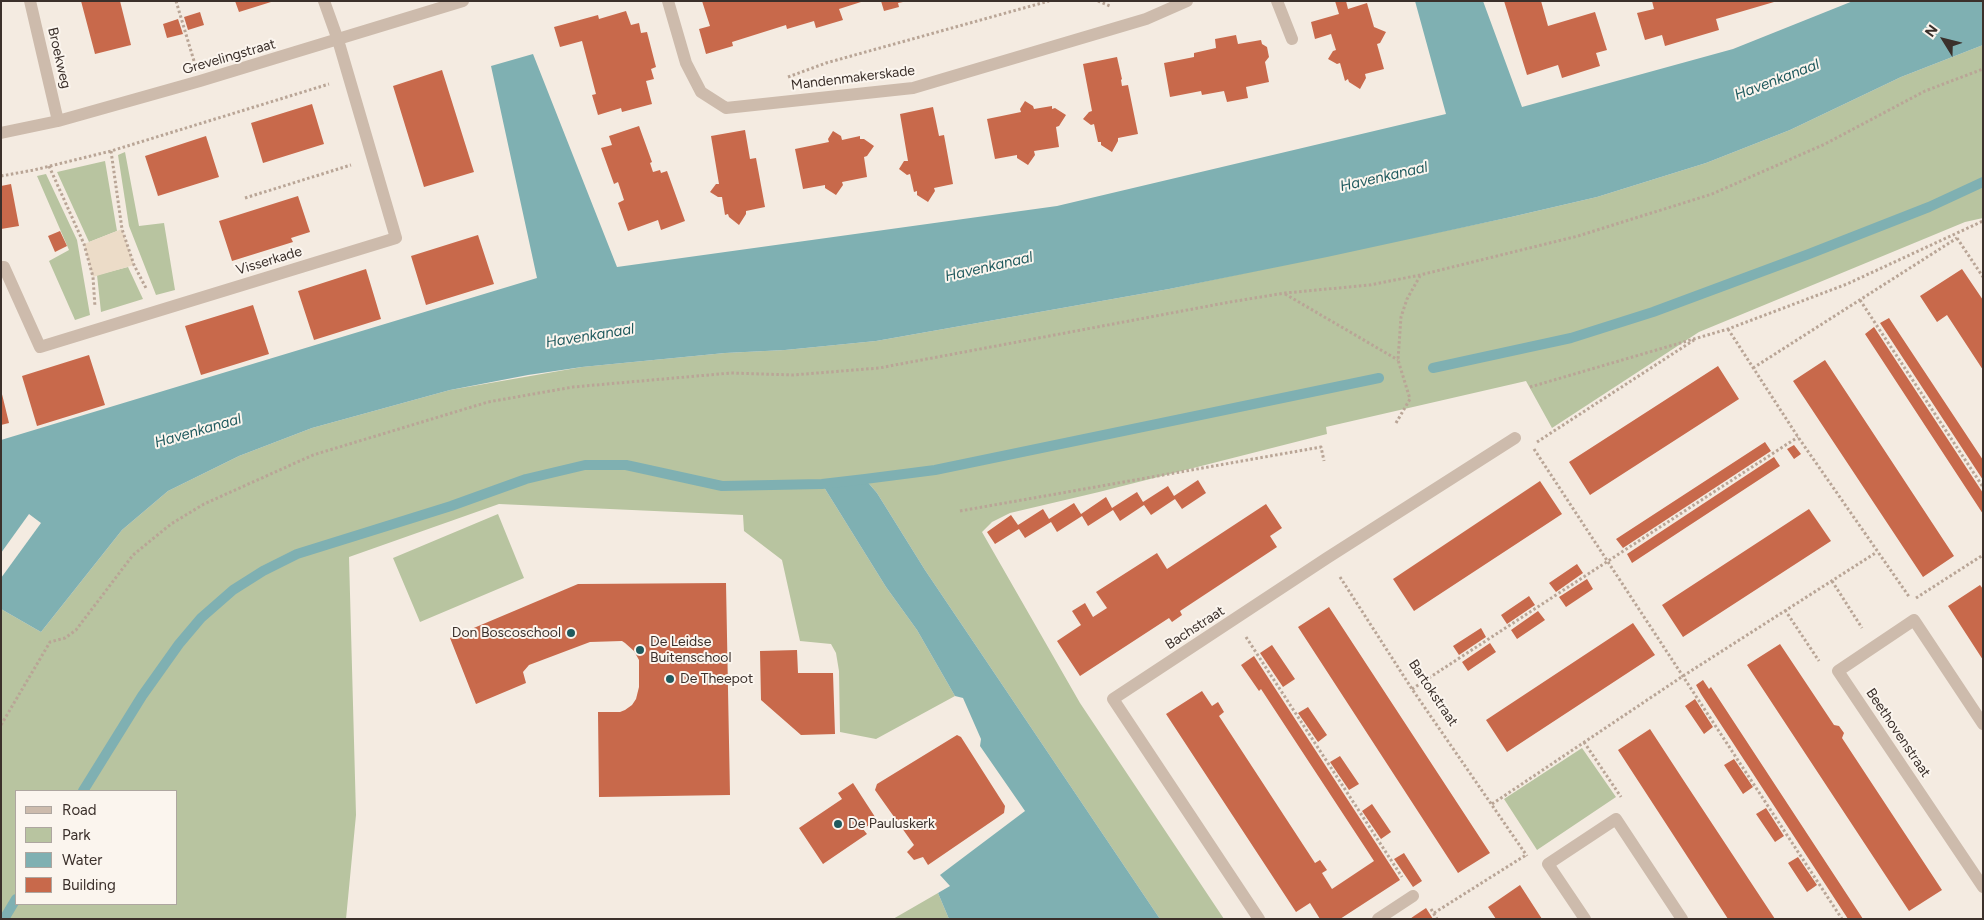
<!DOCTYPE html>
<html>
<head>
<meta charset="utf-8">
<style>
	body { margin:0 }
	#map { position:relative; width:1984px; height:920px; overflow:hidden; background:#f4ebe1; font-family:Figtree,sans-serif }
	canvas { display:block }
	.frame { position:absolute; inset:0; border:2px solid #3b302b; pointer-events:none }
	.legend { position:absolute; left:15px; top:790px; width:162px; height:115px; box-sizing:border-box; background:#fbf5ee; border:1px solid #aea6a0; margin:0; padding:6px 9px; list-style:none; font-size:15px; color:#3b302b }
	.legend li { display:flex; align-items:center; gap:10px; height:25px }
	.legend b { width:25px; border:1px solid #aea6a0 }
	.north { position:absolute; left:1919px; top:15px; width:50px; height:50px; -webkit-text-stroke:4px #fbf5ee; paint-order:stroke; rotate:306deg; font-size:14px; font-weight:700; line-height:20px; text-align:center; color:#3b302b }
	.north::after { content:''; display:block; margin:auto; width:18px; height:22px; background:#3b302b; clip-path:polygon(50% 0,100% 100%,50% 72%,0 100%) }
</style>
</head>
<body>
<div id="map">
<canvas width="1984" height="920"></canvas>
<div class="frame"></div>
<ul class="legend">
<li><b style="height:6px;background:#cdbbac"></b>Road</li>
<li><b style="height:14px;background:#b8c4a0"></b>Park</li>
<li><b style="height:14px;background:#7fb0b2"></b>Water</li>
<li><b style="height:14px;background:#c8694b"></b>Building</li>
</ul>
<div class="north">N</div>
</div>
<script>
const ctx = document.querySelector('canvas').getContext('2d');
ctx.lineJoin = 'round';
function paint(path, color) { ctx.fillStyle = color; ctx.fill(path, 'evenodd'); }
const toPath = rows => new Path2D(rows.map(r => 'M' + r).join(''));
function strokePath(path, color, width, dash) { ctx.strokeStyle = color; ctx.lineWidth = width; ctx.lineCap = dash ? 'butt' : 'round'; ctx.setLineDash(dash || []); ctx.stroke(path); }
function label(font, color, halo, rows, align = 'center') {
  ctx.font = font + ' Figtree,sans-serif'; ctx.lineWidth = 4; ctx.setLineDash([]); ctx.textBaseline = 'middle'; ctx.strokeStyle = halo; ctx.fillStyle = color; for (const [text, x, y, turn = 0] of rows) {
    ctx.save(); ctx.translate(x, y); ctx.rotate((+turn || 0) * Math.PI / 180); ctx.textAlign = isNaN(turn) ? turn : align; if (halo) ctx.strokeText(text, 0, 0); ctx.fillText(text, 0, 0); ctx.restore();
  }
}
paint(toPath([
	[1983,45,1983,218,1965,222,1699,332,1552,428,1526,381,1326,427,1327,434,1099,492,1010,513,992,522,982,532,1080,703,1224,919,1160,919,925,570,877,493,865,479,822,484,886,587,917,630,955,696,876,739,840,732,839,671,836,653,831,644,800,641,782,560,744,531,743,515,499,504,349,557,356,815,346,919,1,919,1,609,41,632,122,530,168,491,239,456,312,428,450,390,582,367,725,353,785,350,876,341,1169,289,1511,217,1597,197,1706,163,1790,130,1901,77],
	[16,791,176,791,176,904,16,904],
	[125,152,139,226,164,223,175,290,156,295,129,226,118,155],
	[105,161,117,231,89,242,57,172],
	[46,174,77,240,90,315,75,320,49,261,69,250,37,176],
	[128,267,143,299,101,312,97,275],
	[498,514,524,578,420,622,393,558],
	[1582,748,1616,797,1537,850,1504,799],
	[938,893,949,919,893,919]
]), '#b8c4a0');
paint(toPath([
	[122,229,134,265,93,277,84,244]
]), '#ecdcc8');
paint(toPath([
	[1415,1,1483,1,1522,107,1733,49,1853,1,1983,1,1983,45,1901,77,1790,130,1706,163,1597,197,1511,217,1327,257,1169,289,876,341,785,350,725,353,582,367,528,375,450,390,312,428,239,456,168,491,122,530,41,632,1,609,1,440,537,278,491,66,533,54,617,267,1057,206,1446,114],
	[865,479,877,493,925,570,1160,919,949,919,938,893,950,886,940,875,1025,811,980,746,981,739,963,698,955,696,917,630,886,587,822,484]
]), '#7fb0b2');
paint(toPath([
	[29,514,41,523,1,578,1,553]
]), '#f4ebe1');
strokePath(toPath([
	[1433,368,1571,338,1653,312,1809,254,1929,207,1983,182],
	[83,791,142,696,179,644,201,618,233,590,263,571,297,554,451,506,526,479,585,465,626,465,722,486,822,484,865,479,935,470,1379,378],
	[4,919,16,899]
]), '#7fb0b2', 10);
paint(toPath([
	[81,1,120,1,131,45,95,54],
	[235,1,271,1,271,2,239,12],
	[702,1,861,1,861,2,839,9,843,20,816,28,814,21,787,29,786,25,732,42,733,46,706,54,699,29,710,26],
	[881,1,902,1,903,2,898,3,899,7,884,11],
	[1335,1,1346,1,1348,9,1367,3,1374,27,1386,32,1380,43,1377,44,1384,69,1365,74,1366,78,1360,89,1349,82,1348,79,1345,81,1340,63,1337,64,1328,59,1333,51,1336,50,1331,34,1315,39,1311,22,1339,14],
	[1504,1,1541,1,1548,26,1595,12,1607,50,1596,53,1600,66,1562,78,1558,65,1527,75],
	[1652,1,1774,1,1774,2,1716,19,1719,30,1665,46,1662,35,1645,40,1637,13,1654,9],
	[626,11,631,25,639,23,641,33,647,32,656,67,651,69,654,79,646,81,652,104,622,112,621,108,598,115,592,95,596,94,582,41,560,47,554,27,598,15,599,19],
	[200,12,204,25,188,30,184,17],
	[178,19,183,34,167,38,163,24],
	[1236,35,1238,44,1261,40,1262,44,1267,47,1269,57,1265,62,1269,82,1246,87,1248,98,1227,102,1224,91,1202,95,1201,91,1170,97,1164,63,1194,57,1194,53,1216,48,1215,39],
	[1117,57,1122,79,1121,80,1122,86,1128,85,1138,134,1118,138,1118,141,1112,152,1101,145,1101,142,1098,142,1094,124,1091,125,1083,119,1089,112,1092,111,1083,64],
	[442,70,474,172,424,187,393,86],
	[1025,101,1033,106,1034,109,1052,106,1052,109,1055,108,1066,115,1059,126,1056,127,1059,147,1034,151,1035,155,1028,165,1017,158,1017,155,995,159,987,119,1021,112,1020,109],
	[312,104,324,144,263,163,251,123],
	[933,107,939,136,944,135,953,184,934,188,935,191,928,202,917,195,917,191,914,192,910,174,907,175,899,169,904,161,908,161,900,114],
	[639,126,652,162,650,163,653,172,660,170,661,173,667,171,685,221,661,230,658,220,628,231,618,203,624,200,618,182,614,184,601,148,612,145,609,136],
	[745,130,750,159,756,158,765,207,746,211,746,214,739,225,729,217,728,214,725,215,722,197,718,197,710,192,716,184,719,184,711,136],
	[833,131,841,136,842,140,860,136,860,139,864,139,874,146,867,156,864,157,867,177,842,182,843,185,836,195,825,188,825,185,803,189,795,149,829,142,828,139],
	[206,136,219,177,158,196,145,156],
	[11,184,19,226,1,229,1,186],
	[298,196,310,232,291,238,293,242,232,261,219,221],
	[60,231,67,246,55,252,48,236],
	[478,235,494,284,426,305,411,256],
	[366,269,381,319,314,340,298,291],
	[1962,269,1983,300,1983,370,1947,315,1937,322,1920,296],
	[253,305,269,354,201,375,185,326],
	[1889,318,1983,460,1983,480,1880,323],
	[1874,327,1983,493,1983,514,1865,334],
	[89,355,105,405,37,426,22,376],
	[1825,360,1954,556,1923,577,1793,381],
	[1718,366,1739,399,1590,495,1569,462],
	[1,390,9,423,1,425],
	[1765,442,1771,451,1623,548,1616,539],
	[1794,445,1801,454,1794,459,1787,449],
	[1774,457,1780,466,1632,563,1627,554],
	[1198,480,1206,493,1182,509,1175,499,1151,515,1144,505,1120,521,1113,510,1088,526,1082,516,1057,532,1051,522,1025,538,1019,529,995,544,987,532,1011,515,1018,525,1043,509,1049,519,1074,503,1081,514,1106,497,1112,508,1137,492,1143,502,1168,486,1174,496],
	[1540,481,1562,514,1414,611,1393,579],
	[1266,504,1282,528,1270,536,1277,547,1180,611,1182,615,1172,622,1169,618,1080,676,1057,641,1081,625,1072,611,1085,603,1093,617,1107,608,1096,592,1157,553,1167,569],
	[1809,509,1831,541,1683,637,1662,605],
	[1577,564,1583,573,1556,592,1549,583],
	[1587,579,1593,589,1566,607,1559,597],
	[726,583,730,795,599,797,598,712,620,712,625,710,632,705,636,699,639,687,639,660,634,651,625,643,622,641,590,642,529,665,523,672,526,683,476,704,450,638,578,584],
	[1980,585,1983,589,1983,660,1948,606],
	[1529,596,1535,605,1507,624,1501,615],
	[1329,607,1490,853,1458,873,1298,627],
	[1538,611,1545,620,1517,639,1511,630],
	[1633,623,1655,655,1507,752,1486,720],
	[1481,628,1486,637,1459,655,1453,646],
	[1490,643,1496,652,1468,671,1462,662],
	[1780,644,1834,725,1839,726,1844,733,1842,738,1942,890,1909,911,1747,665],
	[1272,645,1295,679,1283,687,1260,653],
	[797,650,798,673,833,673,835,734,801,735,761,700,760,651],
	[1254,656,1400,880,1340,919,1320,919,1310,903,1296,912,1166,714,1202,691,1212,706,1218,702,1224,712,1219,716,1315,863,1320,860,1327,870,1322,873,1332,889,1374,861,1261,689,1259,691,1241,665],
	[1703,680,1709,689,1711,687,1863,919,1848,919,1701,694,1696,685],
	[1695,699,1713,727,1704,734,1685,706],
	[1308,707,1327,735,1318,742,1298,713],
	[1650,729,1682,778,1775,919,1728,919,1618,750],
	[957,735,961,737,1005,806,1004,813,928,865,923,857,914,860,907,852,914,845,875,790,877,784],
	[1340,756,1359,784,1349,790,1330,762],
	[1734,759,1753,787,1743,794,1724,765],
	[853,783,877,820,863,829,867,834,823,864,799,828,842,799,838,793],
	[1372,804,1391,832,1381,839,1362,811],
	[1766,808,1784,836,1775,842,1756,814],
	[1404,853,1422,881,1413,887,1394,859],
	[1798,857,1817,885,1807,892,1788,863],
	[1520,885,1542,919,1496,919,1488,907],
	[1426,908,1433,919,1410,919,1414,916]
]), '#c8694b');
strokePath(toPath([
	[176,1,194,61],
	[1098,1,1110,6],
	[788,77,826,63,1049,1],
	[111,151,122,229,134,265,147,290],
	[49,166,84,244,93,277,95,307],
	[1,176,34,170,111,151,329,84],
	[245,198,351,165],
	[1957,238,1983,277],
	[1285,294,1398,360],
	[1860,300,1983,487],
	[1728,329,1798,437,1910,598],
	[1753,368,1957,238],
	[1530,387,1728,329,1847,284,1983,221],
	[1396,423,1410,399,1398,360,1401,317,1407,299,1420,276],
	[1537,442,1694,340],
	[1534,449,1842,919],
	[960,511,1321,447,1324,461],
	[1340,577,1412,689,1527,856],
	[1832,581,1862,628],
	[1916,598,1983,555],
	[1785,610,1819,661],
	[1246,637,1402,877],
	[1412,689,1798,437],
	[1,725,50,642,65,638,76,630,133,555,171,524,204,504,313,455,488,402,573,387,731,373,793,375,879,368,1230,302,1285,293,1370,285,1420,275,1578,236,1712,194,1825,144,1925,91,1983,69],
	[1584,742,1621,797],
	[1492,804,1683,676,1877,552],
	[1431,909,1437,919],
	[1434,913,1526,855]
]), '#b9a596', 3, [2.5, 2.5]);
strokePath(toPath([
	[1277,1,1292,39],
	[1378,919,1413,896]
]), '#cdbbac', 12);
strokePath(toPath([
	[30,1,58,121],
	[668,1,686,63,701,92,726,108,913,88,1146,19,1187,1],
	[1,133,58,121,200,81,463,1],
	[1,267,4,267,40,347,396,238,338,40,324,1],
	[1983,724,1914,620,1838,671,1983,887],
	[1259,919,1113,699,1327,558,1515,438],
	[1585,919,1548,864,1616,819,1682,919]
]), '#cdbbac', 12);
for (const [x, y, r, color] of [
	[571,633,5,"#1f5a5e"],
	[640,650,5,"#1f5a5e"],
	[670,679,5,"#1f5a5e"],
	[838,824,5,"#1f5a5e"]
]) { const dot = new Path2D(); dot.arc(x, y, r, 0, 2 * Math.PI); ctx.fillStyle = color; ctx.fill(dot); strokePath(dot, '#fbf5ee', 2); }
label('14px', '#3b302b', '#fbf5ee', [
	["Grevelingstraat",229,57,-16],
	["Broekweg",59,58,77],
	["Mandenmakerskade",853,78,-7],
	["Visserkade",269,261,-17],
	["Bachstraat",1195,628,-33],
	["Bartokstraat",1433,693,56],
	["Beethovenstraat",1898,733,56]
]);
label('14px', '#3b302b', '#fbf5ee', [
	["Don Boscoschool",561,633,"right"],
	["De Leidse",650,642],
	["Buitenschool",650,658],
	["De Theepot",680,679],
	["De Pauluskerk",848,824]
], 'left');
label('italic 15px', '#1f5a5e', '#fbf5ee', [
	["Havenkanaal",1777,80,-21],
	["Havenkanaal",1384,177,-13],
	["Havenkanaal",989,267,-13],
	["Havenkanaal",590,336,-9],
	["Havenkanaal",198,431,-16]
]);
</script>
</body>
</html>
